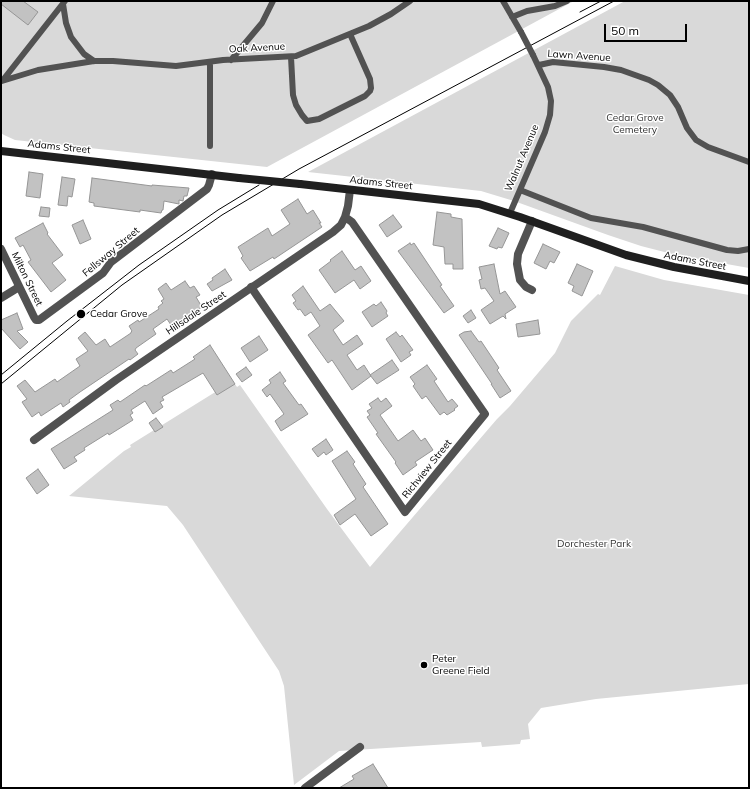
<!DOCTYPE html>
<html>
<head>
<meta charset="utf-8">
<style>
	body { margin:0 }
	#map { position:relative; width:750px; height:789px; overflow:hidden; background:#fff; font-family:Mulish,sans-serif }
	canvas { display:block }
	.frame { position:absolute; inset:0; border:2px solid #000; pointer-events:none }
	.scale { position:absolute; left:604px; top:24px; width:83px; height:18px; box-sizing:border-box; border:2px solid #000; border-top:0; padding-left:5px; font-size:12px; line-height:14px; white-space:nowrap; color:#000; -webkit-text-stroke:3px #fff; paint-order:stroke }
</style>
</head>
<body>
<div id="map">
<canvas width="750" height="789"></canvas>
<div class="frame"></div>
<div class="scale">50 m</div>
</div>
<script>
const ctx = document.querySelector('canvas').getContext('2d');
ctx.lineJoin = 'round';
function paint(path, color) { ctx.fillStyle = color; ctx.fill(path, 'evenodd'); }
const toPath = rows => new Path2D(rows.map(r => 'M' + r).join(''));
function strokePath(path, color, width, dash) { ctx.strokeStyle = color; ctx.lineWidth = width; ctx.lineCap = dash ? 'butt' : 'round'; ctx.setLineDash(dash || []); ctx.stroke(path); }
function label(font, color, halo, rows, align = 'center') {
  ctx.font = font + ' Mulish,sans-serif'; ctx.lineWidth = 3; ctx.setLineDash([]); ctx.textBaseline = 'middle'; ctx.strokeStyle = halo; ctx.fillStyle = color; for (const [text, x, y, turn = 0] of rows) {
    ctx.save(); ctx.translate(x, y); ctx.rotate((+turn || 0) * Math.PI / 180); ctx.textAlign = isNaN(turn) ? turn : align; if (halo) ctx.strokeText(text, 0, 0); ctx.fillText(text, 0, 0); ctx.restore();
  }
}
paint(toPath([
	[1,1,574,1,267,167,15,140,4,135,1,133],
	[625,1,749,1,749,268,676,255,641,246,608,235,514,201,481,191,308,172],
	[615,266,664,280,749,295,749,684,596,699,541,708,528,724,530,739,521,740,520,744,482,747,481,742,339,751,294,785,284,686,279,671,183,525,167,506,69,496,124,451,131,447,130,445,233,381,237,387,240,385,327,509,370,567,497,419,510,406,555,353,571,321,598,294,600,295]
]), '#d9d9d9');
const building = toPath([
	[1,1,23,1,38,12,28,25,1,4,1,1],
	[29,172,43,174,40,198,26,196,29,172],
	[62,177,75,179,72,197,68,196,67,206,58,205,62,177],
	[92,178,152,186,152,185,189,188,187,196,184,196,183,201,179,200,179,204,164,201,163,210,162,210,161,213,140,210,140,212,94,206,94,203,89,202,92,178],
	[298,199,307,214,313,210,321,223,319,223,322,227,274,259,273,257,250,271,241,258,243,256,238,247,268,228,272,236,290,224,281,210,298,199],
	[41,207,50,208,49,217,39,216,41,207],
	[437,212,451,214,451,217,462,219,463,269,453,269,453,264,445,264,444,247,433,245,437,212],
	[393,215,402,227,387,237,379,225,393,215],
	[83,220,91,239,80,244,72,225,83,220],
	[43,223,48,233,47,234,63,255,52,263,66,280,51,292,28,262,31,260,23,245,20,247,15,238,43,223],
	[498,228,509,233,502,248,498,247,497,249,489,246,498,228],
	[410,243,411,245,414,243,442,285,440,286,454,306,444,313,398,251,410,243],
	[543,244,560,252,554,263,550,261,546,269,534,263,543,244],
	[342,251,355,270,361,266,371,281,360,289,354,280,335,293,319,270,331,261,330,260,342,251],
	[494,264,500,294,505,291,516,307,505,314,506,319,503,316,490,324,481,310,494,301,485,288,481,289,479,280,482,279,479,267,494,264],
	[577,264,593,271,582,296,572,291,574,286,568,283,577,264],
	[225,269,232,280,212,291,207,284,213,280,212,278,225,269],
	[185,281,190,288,194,286,200,295,196,297,202,307,179,321,181,323,173,328,167,319,153,329,156,334,136,348,135,350,138,354,130,360,129,359,80,392,69,400,70,402,63,407,61,403,41,416,39,412,32,417,22,402,27,399,17,386,25,380,35,392,55,379,57,382,80,366,76,359,88,351,78,338,85,332,96,345,105,339,110,347,131,333,131,332,132,331,129,326,138,320,139,322,159,309,158,307,163,303,161,301,164,299,158,289,166,283,171,290,185,281],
	[303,286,320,311,330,304,344,321,333,330,343,345,357,335,363,344,347,355,357,370,364,365,371,376,352,390,332,360,328,363,308,335,320,326,311,312,305,316,300,309,298,310,293,303,296,301,292,295,303,286],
	[381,302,387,311,386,313,388,316,372,327,362,312,374,304,376,306,381,302],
	[471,310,476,318,468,323,463,316,471,310],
	[17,313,23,329,17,331,28,342,20,349,1,328,1,320,17,313],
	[538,320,540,334,518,337,516,324,538,320],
	[471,331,479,342,481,341,499,368,497,370,511,391,500,398,491,384,492,384,459,335,464,332,471,331],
	[396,332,400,337,402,335,413,350,409,352,411,355,401,362,386,339,396,332],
	[259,336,268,350,250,362,241,348,259,336],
	[210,345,235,384,217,395,203,373,162,397,164,400,160,402,163,407,153,414,145,401,131,410,133,413,130,415,133,420,109,435,108,433,84,448,85,450,74,457,77,461,64,469,51,449,113,410,110,405,118,400,120,402,145,385,146,386,171,370,173,373,195,359,193,357,210,345],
	[392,360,399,370,377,384,370,375,392,360],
	[427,365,437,379,434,381,448,402,452,399,458,406,454,409,455,410,447,415,444,412,440,415,426,396,422,399,413,386,415,384,410,377,427,365],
	[246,367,252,375,242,382,236,374,246,367],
	[280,372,286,381,283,383,299,405,301,404,308,414,281,431,275,421,284,414,270,394,267,397,262,390,271,383,269,380,280,372],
	[378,398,381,402,386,398,392,406,380,415,398,441,413,430,421,441,425,438,433,450,415,462,417,465,403,475,395,463,396,462,376,434,378,433,367,417,370,415,367,411,372,408,369,404,378,398],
	[156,418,163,427,155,432,149,423,156,418],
	[326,439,333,450,326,455,324,452,318,457,312,449,326,439],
	[347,451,355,462,353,464,366,484,363,487,388,524,371,536,355,514,340,525,334,515,356,499,332,461,347,451],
	[38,469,49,485,37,494,26,478,38,469],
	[373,764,388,788,339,788,354,779,352,776,373,764]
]);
paint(building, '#c2c2c2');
strokePath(building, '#969696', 1);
strokePath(toPath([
	[503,1,521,32],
	[63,4,66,23,71,37,84,54,94,61],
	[512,17,527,11,555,6,567,1],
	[291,57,293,95,296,105,302,115,307,121,319,119,365,96,370,91,371,88,370,79,350,34],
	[231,60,262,23,273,1],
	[539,65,553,62,604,67,621,70,649,80,658,85,670,95,678,107,687,128,696,140,708,147,749,162],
	[3,80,65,1],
	[2,81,38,70,94,61,113,61,176,66,223,60,296,56,369,26,391,14,410,1],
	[210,146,210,62],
	[520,190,591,218,643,227,727,250,738,251,749,249],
	[510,213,545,132,550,115,551,101,548,87,533,55]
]), '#525252', 6);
strokePath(toPath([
	[532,221,518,254,517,264,520,280,526,287,532,290],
	[1,249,34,317,36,320,39,320,103,273,111,262,207,189,209,185,212,174],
	[251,287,405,512,485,414,352,222,345,217],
	[1,298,19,287],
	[34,440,116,380,333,232,341,225,345,217,348,206,350,190],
	[305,788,360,747]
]), '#525252', 8);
strokePath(toPath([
	[1,151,239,178],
	[300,184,479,204,520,217,626,255,674,267,749,281]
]), '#1f1f1f', 8);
strokePath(toPath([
	[580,12,601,1],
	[1,375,67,321,139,265,218,210,259,185],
	[1,384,122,285,222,215,299,169,614,1]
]), '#000', 1);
strokePath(toPath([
	[521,32,533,55]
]), '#525252', 6);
strokePath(toPath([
	[239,178,300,184]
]), '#1f1f1f', 8);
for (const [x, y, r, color] of [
	[81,314,5,"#000"],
	[424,665,4,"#000"]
]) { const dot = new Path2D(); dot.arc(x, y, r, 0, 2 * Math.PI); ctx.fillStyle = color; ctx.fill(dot); strokePath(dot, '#fff', 1.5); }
label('10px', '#000', '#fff', [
	["Oak Avenue",257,48,-3],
	["Lawn Avenue",579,56,4],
	["Adams Street",59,147,6],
	["Walnut Avenue",522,158,-67],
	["Adams Street",381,183,6],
	["Fellsway Street",111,252,-40],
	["Adams Street",695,261,11],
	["Milton Street",27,279,64],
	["Hillsdale Street",196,313,-34],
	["Richview Street",427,469,-51]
]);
label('10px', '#303030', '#fff', [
	["Cedar Grove",635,118],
	["Cemetery",635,130],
	["Dorchester Park",594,544]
]);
label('10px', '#000', '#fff', [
	["Cedar Grove",90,314],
	["Peter",432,659],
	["Greene Field",432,671]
], 'left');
</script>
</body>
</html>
